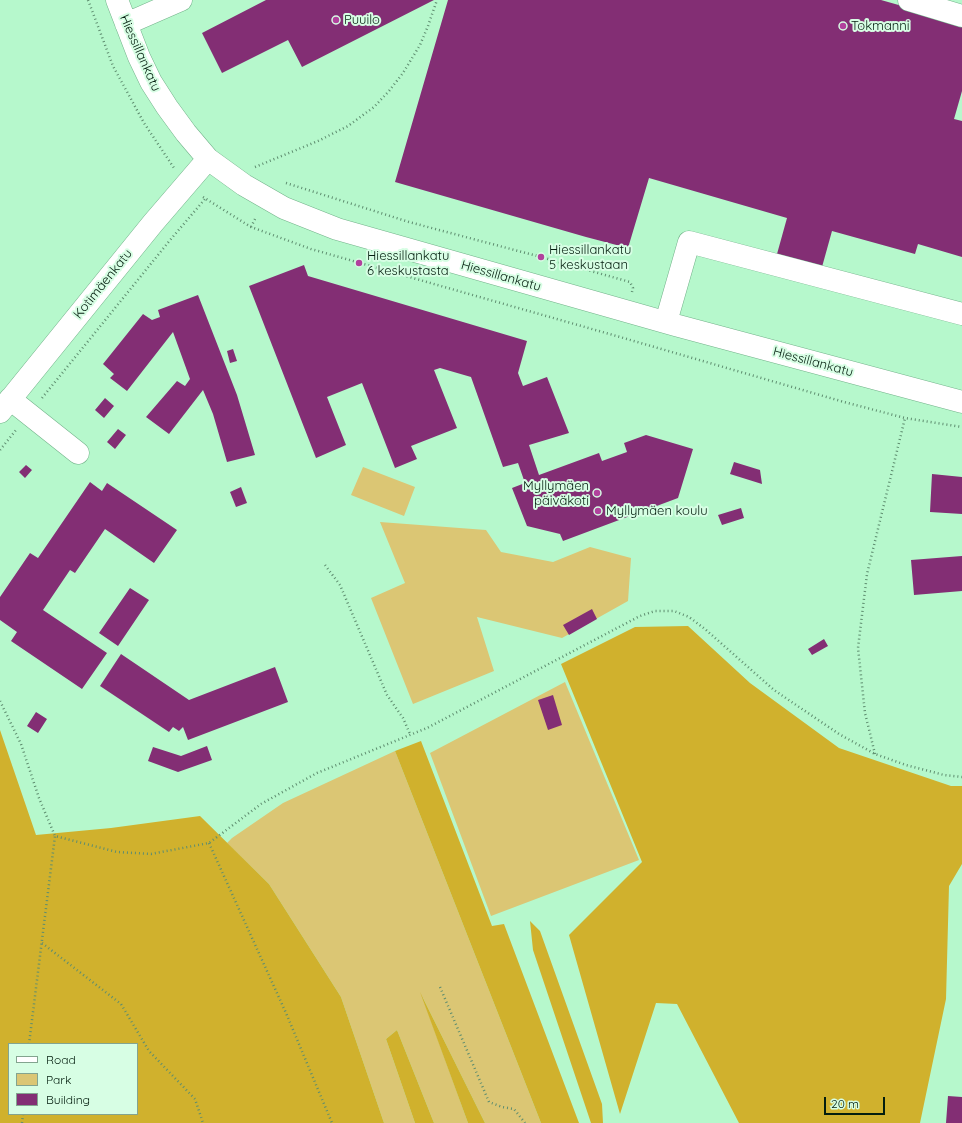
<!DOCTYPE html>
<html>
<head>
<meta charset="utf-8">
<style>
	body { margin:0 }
	#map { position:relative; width:962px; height:1123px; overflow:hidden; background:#b6f8cc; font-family:Quicksand,sans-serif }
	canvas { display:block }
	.legend { position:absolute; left:8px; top:1043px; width:130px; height:72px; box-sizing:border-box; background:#d7fee4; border:1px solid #83a48f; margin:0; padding:5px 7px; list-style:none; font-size:12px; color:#041e0f }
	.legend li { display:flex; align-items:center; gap:8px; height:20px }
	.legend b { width:20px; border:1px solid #83a48f }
	.scale { position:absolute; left:824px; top:1097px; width:61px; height:18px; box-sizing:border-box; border:2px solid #041e0f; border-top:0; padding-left:5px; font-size:12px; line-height:14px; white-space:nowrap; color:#041e0f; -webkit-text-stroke:3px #d7fee4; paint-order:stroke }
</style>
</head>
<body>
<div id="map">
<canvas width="962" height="1123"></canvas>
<ul class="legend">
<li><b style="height:5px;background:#fff"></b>Road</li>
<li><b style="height:11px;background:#dbc674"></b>Park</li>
<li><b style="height:11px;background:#832e74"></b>Building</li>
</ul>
<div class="scale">20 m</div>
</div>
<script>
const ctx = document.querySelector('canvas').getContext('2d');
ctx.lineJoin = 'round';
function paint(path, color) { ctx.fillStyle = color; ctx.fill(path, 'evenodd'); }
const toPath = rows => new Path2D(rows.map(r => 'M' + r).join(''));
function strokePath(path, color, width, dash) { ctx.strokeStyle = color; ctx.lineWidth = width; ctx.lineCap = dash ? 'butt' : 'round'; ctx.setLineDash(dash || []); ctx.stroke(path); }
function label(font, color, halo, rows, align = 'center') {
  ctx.font = font + ' Quicksand,sans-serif'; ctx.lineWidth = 4; ctx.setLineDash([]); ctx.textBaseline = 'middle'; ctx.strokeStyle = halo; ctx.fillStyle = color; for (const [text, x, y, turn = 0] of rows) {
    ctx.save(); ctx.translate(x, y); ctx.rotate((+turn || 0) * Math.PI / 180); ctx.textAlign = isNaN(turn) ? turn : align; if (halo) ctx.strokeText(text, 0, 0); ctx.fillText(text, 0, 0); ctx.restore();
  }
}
paint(toPath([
	[363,467,415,487,404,516,351,495],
	[380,522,486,530,501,552,553,562,590,547,631,558,628,601,562,638,477,617,494,671,413,704,371,598,405,583],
	[565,682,639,860,491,916,430,753],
	[395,751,541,1123,485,1123,422,996,468,1123,434,1123,397,1030,386,1039,415,1123,384,1123,341,997,269,884,227,843,232,838,283,803]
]), '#dbc674');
paint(toPath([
	[688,626,750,683,839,748,951,786,962,786,962,864,949,886,946,999,920,1123,739,1123,677,1004,656,1003,620,1114,569,935,642,862,561,664,635,627],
	[0,730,36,835,111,828,200,816,269,884,341,997,384,1123,0,1123],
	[9,1044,137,1044,137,1114,9,1114],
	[421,741,492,926,504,924,579,1123,541,1123,395,751],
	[530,921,540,931,602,1104,603,1123,591,1123,533,950],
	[420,992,485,1123,468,1123],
	[397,1030,434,1123,415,1123,386,1039]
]), '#d0b12d');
paint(toPath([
	[266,0,434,0,302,67,288,40,222,73,202,33],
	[448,0,881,0,962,23,962,91,954,119,962,121,962,257,918,244,915,254,832,231,822,267,777,254,787,218,649,178,628,248,586,237,395,182],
	[304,265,308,276,527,341,518,373,523,386,547,377,569,433,529,445,539,475,599,453,602,461,627,452,624,443,646,435,693,449,678,498,563,541,560,534,527,526,512,488,525,483,518,463,503,467,471,377,440,368,434,370,457,428,411,446,417,459,395,468,362,383,327,397,346,445,316,458,249,286],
	[198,295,237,395,255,455,227,462,213,414,203,390,169,434,146,417,177,381,185,386,190,379,173,332,127,391,110,378,114,374,103,364,143,314,152,320,160,317,158,310],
	[233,349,237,361,230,363,227,351],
	[105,398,114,406,104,418,95,410],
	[118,429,126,435,115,449,107,442],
	[734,462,760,470,762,484,730,474],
	[26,465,32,470,25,478,19,472],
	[932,474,962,477,962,514,930,512],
	[90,482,102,491,107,483,177,530,154,563,105,529,75,573,70,570,43,610,107,653,82,689,11,641,17,632,0,620,0,597,30,553,38,558],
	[241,487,247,503,236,507,230,492],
	[741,508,744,518,722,525,718,515],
	[962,556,962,591,914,595,911,560],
	[130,588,149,600,118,646,99,633],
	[592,609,597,619,569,635,563,625],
	[824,639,828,646,812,655,808,649],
	[121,654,189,700,275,667,288,702,188,740,183,727,179,731,173,727,169,732,100,686],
	[553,695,562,725,548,730,538,700],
	[36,712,47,719,38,733,27,726],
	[207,746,212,760,178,772,148,761,153,747,181,756],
	[948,1096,962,1097,962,1123,946,1123]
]), '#832e74');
const minor = toPath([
	[117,0,139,57,151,82,167,107,186,133,208,159,244,185,284,208,337,229,675,325,962,402],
	[909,0,962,16],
	[126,24,181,0],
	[666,322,689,242,962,314],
	[10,399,78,453],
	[0,412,153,223,208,159]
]);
strokePath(minor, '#73b28a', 23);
strokePath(toPath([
	[88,0,113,66,144,123,174,168],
	[255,167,318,141,348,126,374,107,389,91,403,73,420,45,428,26,437,0],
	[286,183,409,222,541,257,630,282,633,288,632,292],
	[203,197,251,227,311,249,620,337,844,402,905,418,962,427],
	[251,227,256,217],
	[42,398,171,239,205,199],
	[0,450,16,430],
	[325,565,340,585,387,695,403,718,410,734],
	[0,701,21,744,39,798,55,836,117,852,151,854,209,843,261,804,317,773,427,728,640,616,655,611,674,611,689,617,705,629,774,690,839,734,875,754,906,765,944,775,962,777],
	[875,754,865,713,858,648,867,574,905,418],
	[209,843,286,1013,332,1123],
	[42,943,121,1004,149,1051,195,1099,203,1123],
	[440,987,489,1102,502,1107,514,1109,525,1123],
	[29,1044,55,836],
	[22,1123,23,1114]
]), '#5e8d6f', 2.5, [1, 3]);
strokePath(minor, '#fff', 22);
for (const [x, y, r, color] of [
	[336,20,4,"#b1419d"],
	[843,26,4,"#b1419d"],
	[541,257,4,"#b1419d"],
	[359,263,4,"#b1419d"],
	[597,493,4,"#b1419d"],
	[598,511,4,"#b1419d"]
]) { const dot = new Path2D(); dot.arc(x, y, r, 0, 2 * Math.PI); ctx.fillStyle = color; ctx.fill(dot); strokePath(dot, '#d7fee4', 1.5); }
label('13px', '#041e0f', '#d7fee4', [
	["Puuilo",344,20],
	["Tokmanni",851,26],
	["Hiessillankatu",549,250],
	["5 keskustaan",549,265],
	["Hiessillankatu",367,256],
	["6 keskustasta",367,271],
	["Myllymäen",589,486,"right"],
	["päiväkoti",589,501,"right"],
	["Myllymäen koulu",606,511]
], 'left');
label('13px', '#041e0f', '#d7fee4', [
	["Hiessillankatu",140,53,66],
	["Hiessillankatu",501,276,16],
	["Kotimäenkatu",103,284,-51],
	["Hiessillankatu",813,362,15]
]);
</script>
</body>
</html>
